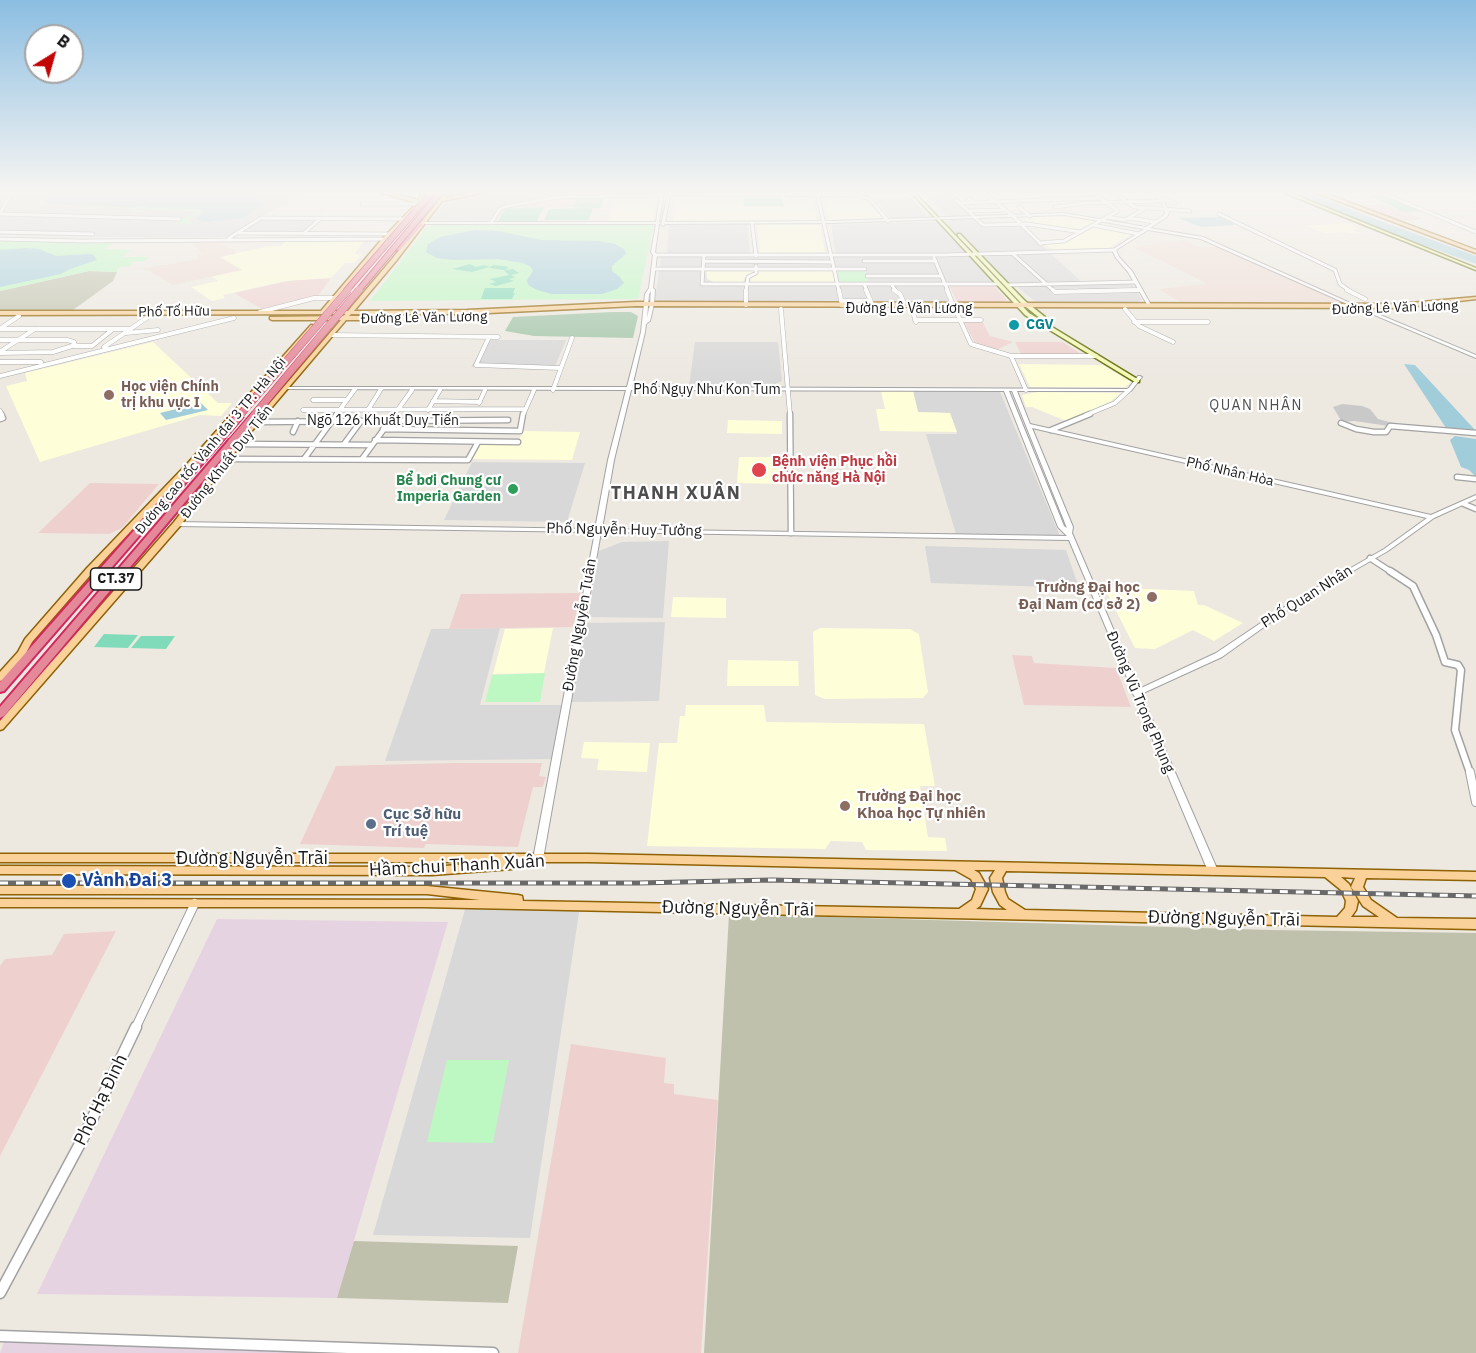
<!DOCTYPE html>
<html>
<head>
<meta charset="utf-8">
<style>
	body { margin:0 }
	#map { position:relative; width:1476px; height:1353px; overflow:hidden; background:#ede9e1; font-family:"IBM Plex Sans",sans-serif }
	canvas { display:block }
	.north { position:absolute; left:24px; top:24px; width:60px; height:60px; box-sizing:border-box; background:#fff; border:2px solid #a4a4a4; border-radius:50%; rotate:37deg; font-size:16px; font-weight:700; line-height:24px; text-align:center; color:#1b1b1b }
	.north::after { content:''; display:block; margin:auto; width:21px; height:27px; background:#c20604; clip-path:polygon(50% 0,100% 100%,50% 72%,0 100%) }
</style>
</head>
<body>
<div id="map">
<canvas width="1476" height="1353"></canvas>
<div class="north">B</div>
</div>
<script>
const ctx = document.querySelector('canvas').getContext('2d');
ctx.lineJoin = 'round';
function paint(path, color) { ctx.fillStyle = color; ctx.fill(path, 'evenodd'); }
const toPath = rows => new Path2D(rows.map(r => 'M' + r).join(''));
function strokePath(path, color, width, dash) { ctx.strokeStyle = color; ctx.lineWidth = width; ctx.lineCap = dash ? 'butt' : 'round'; ctx.setLineDash(dash || []); ctx.stroke(path); }
function label(font, color, halo, rows, align = 'center') {
  ctx.font = font + ' "IBM Plex Sans",sans-serif'; ctx.lineWidth = 4.5; ctx.setLineDash([]); ctx.textBaseline = 'middle'; ctx.strokeStyle = halo; ctx.fillStyle = color; for (const [text, x, y, turn = 0] of rows) {
    ctx.save(); ctx.translate(x, y); ctx.rotate((+turn || 0) * Math.PI / 180); ctx.textAlign = isNaN(turn) ? turn : align; if (halo) ctx.strokeText(text, 0, 0); ctx.fillText(text, 0, 0); ctx.restore();
  }
}
paint(toPath([
	[0,193,300,193,285,206,275,208,265,215,253,219,230,237,88,237,0,235],
	[493,193,659,193,659,197,573,197,514,206,504,209,497,221,430,220,446,202],
	[948,193,984,226,1020,225,1084,284,1132,283,1142,300,1136,303,1036,302,1012,283,943,284,951,304,659,302,655,299,661,257,836,254,831,225,950,221,925,194],
	[910,197,927,216,923,218,890,218,874,198],
	[261,218,322,218,304,233,237,233],
	[669,225,747,224,750,253,667,253],
	[487,340,566,340,554,369,471,367],
	[695,342,778,342,782,381,771,386,737,386,736,389,727,389,727,386,689,386],
	[913,391,1000,392,1060,536,956,534,926,434,957,434,950,413,918,412],
	[472,462,585,463,567,522,444,520],
	[669,541,663,618,588,617,599,551,622,542],
	[925,546,1066,550,1079,588,931,583],
	[665,622,659,701,570,702,584,623],
	[500,628,480,705,566,705,556,759,385,761,431,629],
	[466,906,580,906,530,1238,373,1235]
]), '#d9d8d8');
paint(toPath([
	[1383,204,1404,212,1421,211,1424,212,1409,213,1422,219,1402,221,1360,205],
	[331,278,318,296,264,310,234,293,293,280],
	[949,285,993,285,1007,300,1004,302,957,302],
	[963,321,982,321,990,336,1013,342,996,350,975,343],
	[1015,342,1063,342,1081,354,1021,354],
	[90,483,159,484,122,528,109,534,38,533],
	[581,593,573,627,449,629,461,594],
	[1012,655,1032,656,1034,663,1116,668,1131,707,1024,705],
	[453,763,542,763,539,776,546,777,544,783,543,787,533,787,518,847,426,844,424,848,300,844,336,766],
	[116,931,101,960,0,1156,0,966,5,959,52,955,64,934],
	[571,1044,666,1058,664,1083,674,1084,674,1094,718,1100,701,1353,518,1353]
]), '#eed1cf');
paint(toPath([
	[578,197,573,207,509,208,514,206],
	[217,919,448,922,337,1298,37,1294],
	[4,1342,426,1353,0,1353]
]), '#e6d3e2');
paint(toPath([
	[822,195,850,195,864,198,882,218,829,220],
	[675,196,813,196,817,221,673,221],
	[656,200,653,221,608,221,613,201],
	[1065,216,1097,221,1080,230,1029,223,1022,217],
	[1346,223,1360,228,1351,230,1362,234,1346,232,1324,233,1307,226],
	[760,224,820,225,825,252,760,253,757,225],
	[1094,227,1132,234,1108,248,1054,250,1043,244,1066,242],
	[287,241,364,241,354,254,362,255,359,257,354,263,345,263,331,278,285,281,223,295,225,298,212,301,191,287,218,281,211,276,241,270,219,257,270,246,281,246],
	[833,269,835,283,750,283,751,278,759,273,759,270],
	[706,270,754,270,754,273,745,277,743,283,716,283,707,279],
	[153,342,218,403,232,403,221,416,200,415,40,462,6,386,27,381,25,373],
	[1019,364,1103,365,1131,382,1125,387,1030,387],
	[881,391,913,391,918,412,950,413,957,432,880,431,876,409,885,409],
	[1038,392,1121,393,1111,401,1066,421,1032,407,1026,407,1022,395],
	[728,420,782,421,782,434,727,433],
	[523,431,580,432,572,460,469,459,478,442,518,442],
	[739,457,781,457,781,484,737,483],
	[1104,587,1194,591,1198,605,1204,605,1243,623,1214,641,1193,630,1155,649,1135,648],
	[673,597,726,598,726,618,671,617],
	[553,628,544,673,493,674,505,629],
	[820,628,910,629,919,634,928,692,923,698,825,699,815,695,813,632],
	[728,660,798,661,799,686,727,686],
	[686,705,764,705,766,722,924,724,935,786,920,786,928,837,945,838,947,851,866,850,862,842,831,841,825,849,647,846,659,743,677,743,680,716,685,716],
	[584,742,650,743,647,772,597,770,599,759,581,758]
]), '#fefed8');
paint(toPath([
	[1342,404,1362,406,1370,409,1378,419,1393,423,1396,427,1354,421,1342,422,1333,407]
]), '#c9c9c9');
paint(toPath([
	[1184,240,1201,248,1217,246,1346,303,1182,303,1158,289,1208,284,1133,247],
	[216,242,235,250,237,253,220,257,242,270,173,285,148,270,140,269,198,259,197,255,202,254,194,244]
]), '#efdbd3');
paint(toPath([
	[89,271,117,272,113,281,73,310,0,310,0,291],
	[729,914,1271,930,1476,933,1476,1353,704,1353],
	[354,1241,518,1246,508,1303,337,1298]
]), '#c0c1ad');
paint(toPath([
	[612,312,631,312,638,316,633,338,534,336,505,331,513,317]
]), '#a2c5a8');
paint(toPath([
	[45,193,43,203,47,205,193,208,203,211,188,220,193,223,174,224,197,211,38,205],
	[435,224,654,224,638,299,370,301,427,227],
	[0,241,114,243,105,249,131,250,122,257,149,257,145,261,132,262,130,266,117,268,117,272,89,271,0,291],
	[833,268,865,269,869,284,837,284],
	[545,673,540,702,485,702,492,675],
	[447,1060,509,1060,493,1143,427,1142]
]), '#bdf8c2');
paint(toPath([
	[1364,193,1380,193,1421,211,1404,212],
	[578,197,604,197,600,208,593,208,589,220,544,220,549,209,589,208,573,207],
	[743,198,782,198,784,206,744,206],
	[544,207,537,221,498,221,505,209],
	[470,264,476,267,484,265,490,267,494,265,509,267,505,270,513,269,519,273,511,275,515,277,509,279,514,281,496,286,489,284,496,282,490,279,509,275,504,270,490,268,489,267,472,272,452,269],
	[485,288,515,288,513,293,515,293,512,299,481,299],
	[104,634,138,635,128,648,94,647],
	[141,636,175,636,166,649,131,648]
]), '#7fdbb9');
paint(toPath([
	[51,193,250,193,261,200,262,204,243,218,205,222,196,219,204,211,201,209,58,205,47,202],
	[1294,193,1313,193,1367,216,1476,256,1476,264,1357,221],
	[1221,217,1236,225,1202,227,1177,218],
	[475,230,499,231,541,240,599,241,615,244,624,249,626,254,612,266,612,271,620,277,624,283,617,289,602,294,552,294,537,290,528,285,527,280,533,271,531,267,523,263,498,259,453,260,437,258,426,252,428,244,440,237],
	[26,248,39,249,56,256,88,254,94,255,97,260,70,269,61,274,0,287,0,250],
	[1404,364,1415,365,1476,431,1446,428],
	[201,403,208,410,166,420,160,413],
	[1455,436,1476,439,1476,477,1469,470,1461,467,1450,440]
]), '#a1cdda');
strokePath(toPath([
	[301,316,365,316]
]), '#c3c0b9', 5, [5, 3]);
const minorFar5 = toPath([
	[817,193,839,291],
	[949,193,983,225,1028,224,1081,232],
	[961,193,975,203],
	[984,193,1013,216,1041,244],
	[1115,193,1134,207,1190,211],
	[1382,193,1476,232],
	[670,194,857,195,870,199,888,221],
	[913,194,922,193],
	[1159,197,1175,203],
	[961,203,1102,198],
	[362,204,418,204],
	[1019,207,1030,216],
	[1055,207,1086,203,1162,201],
	[969,211,1004,210],
	[0,213,12,193],
	[0,214,180,219],
	[1219,214,1335,270,1340,284,1350,291],
	[1107,217,1125,220,1144,209],
	[1129,218,1155,222],
	[491,223,500,209,504,207,558,197,662,195],
	[752,223,756,256],
	[1093,225,1139,234],
	[0,232,93,234],
	[238,233,390,234],
	[304,233,321,218],
	[229,238,261,218,405,219],
	[0,239,82,241,385,239],
	[1039,243,1064,241,1118,211,1094,193],
	[1013,254,1054,291],
	[655,255,945,255,1114,250],
	[704,255,702,284,998,284],
	[934,258,948,291],
	[704,261,832,262],
	[864,261,936,261],
	[653,269,865,269],
	[867,276,942,276],
	[864,284,867,291],
	[891,284,896,291],
	[1008,285,1135,282],
	[746,291,748,277,756,273,756,266],
	[1079,291,1140,290]
]);
const minorFar4 = toPath([
	[746,290,746,305],
	[839,290,842,305],
	[866,290,872,304],
	[894,290,900,294,905,305],
	[947,290,953,305],
	[1053,290,1055,292,1140,290],
	[1347,290,1365,299],
	[841,301,870,301],
	[781,309,790,415],
	[912,309,916,322],
	[955,309,971,344,1011,356,1096,356],
	[1125,309,1139,326,1173,342],
	[260,312,314,298,336,298],
	[915,320,981,320],
	[1134,322,1208,322],
	[1,328,19,316],
	[0,329,129,329],
	[126,333,158,330],
	[331,335,498,337],
	[489,337,476,365,560,368],
	[0,340,67,340,74,342,75,345,53,352,0,353],
	[74,346,92,346,112,330],
	[104,347,148,317],
	[1,351,35,329],
	[1011,356,1026,390],
	[0,362,41,362],
	[0,376,234,318],
	[553,390,572,338],
	[313,400,347,400],
	[433,401,480,402],
	[479,403,485,390],
	[303,410,525,409],
	[368,410,381,389],
	[428,410,440,390],
	[0,411,2,415],
	[336,415,355,389],
	[394,415,412,390],
	[523,415,534,390],
	[1086,415,1115,403,1129,390]
]);
const minorFar3 = toPath([
	[790,414,791,533],
	[0,419,3,418,1,414],
	[257,422,508,420],
	[1341,423,1356,429,1374,432,1386,432,1390,426,1476,433],
	[383,429,520,431,523,414],
	[1051,430,1090,414],
	[293,432,298,421],
	[375,440,518,442],
	[238,444,372,445],
	[344,444,361,421],
	[227,459,468,460,478,442],
	[304,459,337,414],
	[362,459,395,414],
	[1457,477,1476,479],
	[1464,504,1476,509],
	[1370,558,1393,573]
]);
const minorFar2 = toPath([
	[1390,571,1413,586,1436,635,1445,662,1458,665,1461,670,1455,730,1470,773]
]);
const minorFar1 = toPath([
	[1470,772,1476,802],
	[135,1029,195,903]
]);
const minor = toPath([
	[0,1293,83,1138,136,1027],
	[0,1336,493,1353]
]);
const tertiary = toPath([
	[660,193,664,193,659,222,661,223,659,224,655,252,657,255,653,288,655,290,654,304,650,321,646,324,645,332,632,387,1128,389,1138,376,1140,376,1142,377,1131,391,1017,391,1030,424,1431,515,1476,495,1476,499,1434,518,1388,551,1299,602,1222,657,1141,694,1218,871,1216,873,1213,875,1210,873,1208,871,1134,695,1132,693,1133,692,1069,540,601,532,543,859,541,861,538,862,535,861,533,859,595,532,177,526,174,524,177,522,595,529,608,460,626,390,286,389,284,388,286,387,627,387,641,332,645,294,649,288,653,255,651,252,656,224,422,224,420,223,422,222,656,222,660,193],
	[651,291,650,304,647,318,649,294,651,291],
	[631,390,1004,391,1058,527,1067,536,602,529,614,460,631,390],
	[1009,391,1012,391,1067,528,1064,526,1009,391],
	[1032,428,1427,518,1384,549,1295,600,1216,653,1139,689,1072,533,1073,527,1032,428],
	[668,193,671,193,665,222,832,221,1064,213,1146,227,1164,215,1165,213,1161,201,1153,193,1156,193,1164,201,1169,213,1167,217,1150,228,1203,237,1357,306,1354,307,1201,239,1148,230,1116,250,1119,257,1132,271,1151,305,1148,306,1128,272,1116,258,1112,250,1144,229,1064,215,832,223,665,224,663,226,661,225,668,193],
	[1366,309,1476,355,1476,358,1365,311,1364,310,1366,309]
]);
const secondary = toPath([
	[912,193,915,193,1029,313,1139,380,1139,382,1135,382,1025,315,912,193],
	[1290,193,1476,268,1476,270,1285,193,1290,193],
	[958,234,960,234,1025,301,1045,317,1045,319,1041,319,1021,303,958,236,958,234]
]);
const primary = toPath([
	[382,193,391,193,419,200,421,193,425,193,421,203,387,240,327,311,348,311,392,259,440,199,446,193,451,193,445,198,471,193,481,193,442,201,396,261,354,311,467,310,636,302,1399,304,1476,297,1476,299,1399,308,636,306,467,314,351,314,349,316,379,316,382,318,379,320,346,320,244,440,180,526,3,729,0,730,0,721,174,522,240,438,341,320,272,320,270,319,270,317,343,316,346,314,0,315,0,311,321,311,383,238,417,203,382,193],
	[1317,193,1324,193,1476,250,1476,253,1317,193],
	[311,325,316,326,191,466,93,572,32,642,25,655,3,680,0,681,0,672,18,652,25,639,87,568,187,464,311,325],
	[0,854,589,854,1476,872,1476,880,1366,878,1363,887,1371,900,1397,918,1476,919,1476,929,423,907,0,907,0,899,480,900,427,894,0,894,0,886,427,886,518,895,522,896,523,901,959,909,972,900,976,889,971,879,955,870,589,862,516,862,518,865,516,868,512,869,432,875,0,874,0,866,432,867,495,862,0,862,0,854],
	[974,870,995,870,990,878,993,892,1000,905,1007,910,976,909,980,906,988,889,979,873,974,870],
	[1006,871,1325,877,1341,890,1346,901,1345,908,1337,917,1025,910,1008,899,1005,892,1002,878,1006,871],
	[1341,877,1355,878,1351,887,1353,890,1363,906,1379,917,1351,917,1356,910,1358,901,1349,884,1341,877]
]);
const motorway = toPath([
	[419,223,423,224,400,250,396,250,396,248,419,223],
	[214,440,221,442,4,691,0,692,0,682,214,440],
	[229,440,236,442,4,716,0,718,0,707,229,440]
]);
strokePath(minorFar5, '#a2a2a2', 4.5);
strokePath(minorFar4, '#a2a2a2', 5);
strokePath(minorFar3, '#a2a2a2', 7);
strokePath(minorFar2, '#a2a2a2', 9);
strokePath(minorFar1, '#a2a2a2', 10);
strokePath(minor, '#a2a2a2', 13);
strokePath(tertiary, '#a2a2a2', 2);
strokePath(secondary, '#616e07', 3);
strokePath(primary, '#8f6203', 3);
strokePath(motorway, '#d2275f', 4);
strokePath(minorFar5, '#fff', 3);
strokePath(minorFar4, '#fff', 4);
strokePath(minorFar3, '#fff', 4.5);
strokePath(minorFar2, '#fff', 6);
strokePath(minorFar1, '#fff', 8);
strokePath(minor, '#fff', 10);
paint(tertiary, '#fff');
paint(secondary, '#f3f8b4');
paint(primary, '#f9d199');
paint(motorway, '#e48999');
const rail = toPath([
	[0,883,638,883,772,880,1476,896]
]);
strokePath(rail, '#696969', 5);
strokePath(rail, '#fff', 3, [8]);
const motorwayBridgeFar2 = toPath([
	[346,291,431,193],
	[358,291,440,193]
]);
const motorwayBridgeFar1 = toPath([
	[240,415,348,290],
	[254,415,359,290]
]);
const motorwayBridge = toPath([
	[217,442,241,414],
	[232,442,256,414]
]);
strokePath(motorwayBridgeFar2, '#d2275f', 7, []);
strokePath(motorwayBridgeFar1, '#d2275f', 8, []);
strokePath(motorwayBridge, '#d2275f', 10, []);
strokePath(motorwayBridgeFar2, '#e48999', 5);
strokePath(motorwayBridgeFar1, '#e48999', 7);
strokePath(motorwayBridge, '#e48999', 8);
const sky = ctx.createLinearGradient(0, 0, 0, 383);
sky.addColorStop(0, '#8bbee2');
sky.addColorStop(0.5, '#f7f5f2');
sky.addColorStop(1, '#f7f5f200');
ctx.fillStyle = sky;
ctx.fillRect(0, 0, 1476, 383);
for (const [x, y, r, color] of [
	[1014,325,6,"#0f9aa8"],
	[109,395,6,"#8d6e63"],
	[759,470,8,"#e0444e"],
	[513,489,6,"#2e9e5b"],
	[1152,597,6,"#8d6e63"],
	[845,806,6,"#8d6e63"],
	[371,824,6,"#5c6f8a"],
	[69,881,8,"#1a4fb4"]
]) { const dot = new Path2D(); dot.arc(x, y, r, 0, 2 * Math.PI); ctx.fillStyle = color; ctx.fill(dot); strokePath(dot, '#fff', 2); }
label('14px', '#1b1b1b', '#fff', [
	["Đường Lê Văn Lương",1395,308,-2],
	["Đường Lê Văn Lương",909,309],
	["Phố Tố Hữu",174,312,-1],
	["Đường Lê Văn Lương",424,318,-1],
	["Phố Ngụy Như Kon Tum",707,390],
	["Ngõ 126 Khuất Duy Tiến",383,421],
	["Đường cao tốc Vành đai 3 TP. Hà Nội",211,446,-50],
	["Đường Khuất Duy Tiến",227,462,-52],
	["Phố Nhân Hòa",1230,472,13]
]);
label('bold 14px', '#0d838f', '#fff', [
	["CGV",1026,325]
], 'left');
label('bold 14px', '#785e54', '#fff', [
	["Học viện Chính",121,387],
	["trị khu vực I",121,403]
], 'left');
ctx.letterSpacing = '1.5px';
label('14px', '#4e4e4e', '#fff', [
	["QUAN NHÂN",1256,406]
]);
ctx.letterSpacing = '0px';
label('bold 14px', '#be3a42', '#fff', [
	["Bệnh viện Phục hồi",772,462],
	["chức năng Hà Nội",772,478]
], 'left');
label('bold 14px', '#27864d', '#fff', [
	["Bể bơi Chung cư",501,481],
	["Imperia Garden",501,497]
], 'right');
for (const [x, y, w] of [
	[116,579,51]
]) { const box = new Path2D(); box.roundRect(x - w / 2, y - 11, w, 22, 4.5); ctx.fillStyle = '#fff'; ctx.fill(box); strokePath(box, '#1b1b1b', 1.5); }
label('bold 14px', '#1b1b1b', null, [
	["CT.37",116,579]
]);
label('15px', '#1b1b1b', '#fff', [
	["Phố Nguyễn Huy Tưởng",624,530,1],
	["Phố Quan Nhân",1307,597,-32],
	["Đường Nguyễn Tuân",580,625,-80],
	["Đường Vũ Trọng Phụng",1140,702,67]
]);
label('bold 15px', '#785e54', '#fff', [
	["Trường Đại học",1140,588],
	["Đại Nam (cơ sở 2)",1140,605],
	["Trường Đại học",857,797,"left"],
	["Khoa học Tự nhiên",857,814,"left"]
], 'right');
label('bold 15px', '#4e5e75', '#fff', [
	["Cục Sở hữu",383,815],
	["Trí tuệ",383,832]
], 'left');
ctx.letterSpacing = '1.5px';
label('bold 18px', '#4e4e4e', '#fff', [
	["THANH XUÂN",676,494]
]);
ctx.letterSpacing = '0px';
label('18px', '#1b1b1b', '#fff', [
	["Đường Nguyễn Trãi",252,859],
	["Hầm chui Thanh Xuân",457,866,-3],
	["Đường Nguyễn Trãi",738,909,1],
	["Đường Nguyễn Trãi",1224,919,1],
	["Phố Hạ Đình",101,1100,-64]
]);
label('bold 18px', '#164399', '#fff', [
	["Vành Đai 3",82,881]
], 'left');
</script>
</body>
</html>
